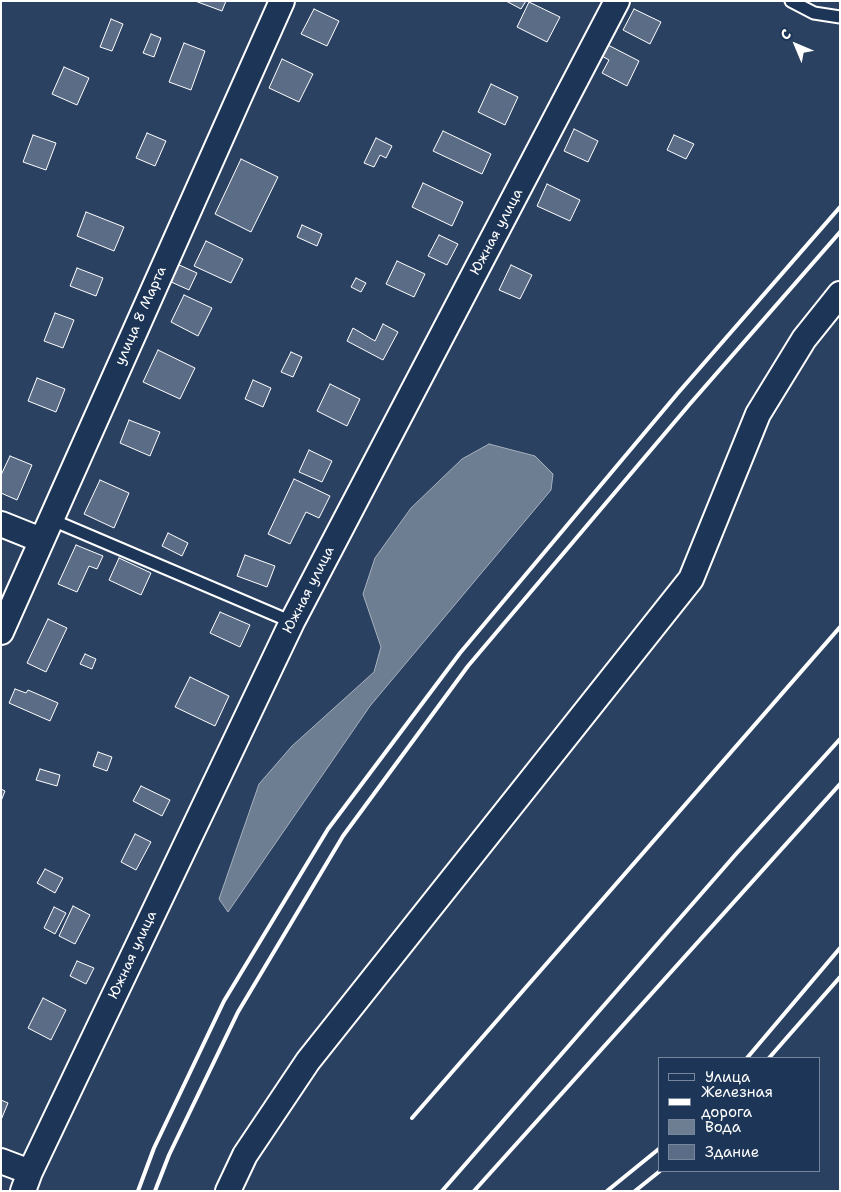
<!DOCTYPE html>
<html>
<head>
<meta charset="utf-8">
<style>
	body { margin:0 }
	#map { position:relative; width:841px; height:1192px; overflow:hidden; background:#2a4161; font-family:"Shantell Sans",sans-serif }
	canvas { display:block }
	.frame { position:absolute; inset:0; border:2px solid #fff; pointer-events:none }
	.legend { position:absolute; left:658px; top:1057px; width:162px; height:115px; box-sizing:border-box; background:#1d3557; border:1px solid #77869a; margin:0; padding:6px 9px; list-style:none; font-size:15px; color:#fff }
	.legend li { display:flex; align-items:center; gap:10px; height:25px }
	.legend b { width:25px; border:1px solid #77869a }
	.north { position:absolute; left:771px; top:20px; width:50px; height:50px; -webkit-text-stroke:4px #1d3557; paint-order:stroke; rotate:315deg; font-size:14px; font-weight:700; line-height:20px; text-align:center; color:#fff }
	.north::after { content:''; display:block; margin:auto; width:18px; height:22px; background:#fff; clip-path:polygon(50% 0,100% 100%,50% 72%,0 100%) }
</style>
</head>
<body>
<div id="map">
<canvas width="841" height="1192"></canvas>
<div class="frame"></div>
<ul class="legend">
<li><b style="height:6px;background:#1d3557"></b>Улица</li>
<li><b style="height:6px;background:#fff"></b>Железная дорога</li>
<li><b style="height:14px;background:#6d7d92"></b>Вода</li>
<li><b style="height:14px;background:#5b6c86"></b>Здание</li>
</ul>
<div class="north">С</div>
</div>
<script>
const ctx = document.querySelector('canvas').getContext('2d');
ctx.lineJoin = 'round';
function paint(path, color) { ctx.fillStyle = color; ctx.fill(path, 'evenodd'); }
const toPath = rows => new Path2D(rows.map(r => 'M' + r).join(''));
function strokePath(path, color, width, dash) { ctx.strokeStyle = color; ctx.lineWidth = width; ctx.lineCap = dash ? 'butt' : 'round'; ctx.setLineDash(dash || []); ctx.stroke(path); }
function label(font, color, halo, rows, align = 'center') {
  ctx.font = font + ' "Shantell Sans",sans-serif'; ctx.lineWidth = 4.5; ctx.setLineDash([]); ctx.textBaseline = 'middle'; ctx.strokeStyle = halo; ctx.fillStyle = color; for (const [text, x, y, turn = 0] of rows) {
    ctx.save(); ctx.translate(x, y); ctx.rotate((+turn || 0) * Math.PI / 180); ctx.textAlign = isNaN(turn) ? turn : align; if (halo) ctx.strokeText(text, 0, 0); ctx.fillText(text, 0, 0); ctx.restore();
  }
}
const water = toPath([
	[489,444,535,456,553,474,551,490,370,706,228,912,219,899,259,784,292,746,374,672,381,647,363,594,375,558,411,508,462,459,489,444]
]);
paint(water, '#6d7d92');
strokePath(water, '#a7b1be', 1);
const building = toPath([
	[195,1,226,1,222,11,195,1],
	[506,1,526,1,521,9,506,1],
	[529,2,560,17,547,42,517,27,529,2],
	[314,9,339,21,327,46,301,34,314,9],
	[634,9,661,22,650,44,623,30,634,9],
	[111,19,123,24,112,51,100,47,111,19],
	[151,34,161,38,154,57,143,53,151,34],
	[184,43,205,51,191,90,169,82,184,43],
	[606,44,639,61,627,86,602,73,609,60,600,55,606,44],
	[282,59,313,74,299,102,269,88,282,59],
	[64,67,89,78,77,105,52,94,64,67],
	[491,84,518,97,505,125,478,112,491,84],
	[574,129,598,141,588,162,564,151,574,129],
	[443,131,491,154,482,174,433,151,443,131],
	[147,133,166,141,155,166,136,158,147,133],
	[33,135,56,143,46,170,23,162,33,135],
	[674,135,694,144,686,159,667,150,674,135],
	[376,138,392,146,386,158,380,155,374,167,364,163,376,138],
	[241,159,278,177,251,232,215,214,241,159],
	[423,183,463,202,452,226,412,207,423,183],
	[547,184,580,200,570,221,537,206,547,184],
	[86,212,124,227,114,251,77,236,86,212],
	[302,225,322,234,317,246,297,237,302,225],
	[439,235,458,244,447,265,428,256,439,235],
	[206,241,243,259,231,283,194,266,206,241],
	[397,261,425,274,414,297,386,284,397,261],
	[177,264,197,273,189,290,169,281,177,264],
	[511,265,532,275,520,299,499,290,511,265],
	[77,268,103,278,96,296,70,286,77,268],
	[356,278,366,283,361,292,351,287,356,278],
	[184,295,212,308,198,336,171,322,184,295],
	[55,313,74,320,63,348,44,341,55,313],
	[383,324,398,332,383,360,347,341,353,328,375,341,383,324],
	[158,350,195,368,180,399,143,382,158,350],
	[291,352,302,357,293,377,281,372,291,352],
	[37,378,65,389,56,412,28,401,37,378],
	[253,380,271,388,263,407,245,399,253,380],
	[330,384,360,399,347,426,317,411,330,384],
	[129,420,160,432,150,456,120,443,129,420],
	[309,450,332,461,322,482,299,472,309,450],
	[10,456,32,465,17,500,1,493,1,475,10,456],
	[294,479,330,496,319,518,306,512,290,544,268,534,294,479],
	[100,480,129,493,114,528,84,514,100,480],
	[168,533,188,543,182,556,162,546,168,533],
	[76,545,103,556,97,569,89,566,77,592,58,584,76,545],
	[245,555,275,566,267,587,237,576,245,555],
	[119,558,151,573,141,595,109,580,119,558],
	[220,612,250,625,240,647,210,633,220,612],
	[48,619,67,628,46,672,27,663,48,619],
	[85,654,96,659,92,669,80,664,85,654],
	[190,677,229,696,215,726,175,707,190,677],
	[15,689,26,693,28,690,58,703,50,721,9,703,15,689],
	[98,752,112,757,107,771,93,766,98,752],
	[40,769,60,775,57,786,36,780,40,769],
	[141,786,170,800,162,816,133,801,141,786],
	[1,789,5,791,1,801,1,789],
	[135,834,151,842,136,870,121,862,135,834],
	[45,869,63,878,55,893,37,883,45,869],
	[73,906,90,915,75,944,59,936,73,906],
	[54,907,66,913,55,934,44,928,54,907],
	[77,961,94,968,86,984,70,976,77,961],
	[43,998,66,1010,51,1040,28,1028,43,998],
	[1,1100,8,1103,1,1120,1,1100]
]);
paint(building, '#5b6c86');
strokePath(building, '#fff', 1);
const lane = toPath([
	[791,1,814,13,840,17],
	[50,519,292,622]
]);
const street = toPath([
	[1,524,41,540],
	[1,632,282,1],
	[1,1161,30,1172],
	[23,1191,30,1172,292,622,617,1],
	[228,1191,245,1155,308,1061,691,579,758,414,804,339,840,294]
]);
strokePath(lane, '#fff', 15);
strokePath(street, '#fff', 28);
strokePath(lane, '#1d3557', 11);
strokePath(street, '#1d3557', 24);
strokePath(toPath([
	[747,1058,840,948],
	[769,1058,840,977],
	[412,1118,840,627],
	[138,1191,154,1148,224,1001,328,829,460,653,678,393,840,207],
	[155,1191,169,1155,238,1012,343,836,468,666,689,405,840,232],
	[442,1191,736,854,840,739],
	[474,1191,840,784],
	[607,1191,660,1148],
	[635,1191,660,1171]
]), '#fff', 4);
label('14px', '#fff', '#1d3557', [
	["Южная улица",497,232,-62],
	["улица 8 Марта",141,316,-66],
	["Южная улица",309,590,-63],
	["Южная улица",133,955,-65]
]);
</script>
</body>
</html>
